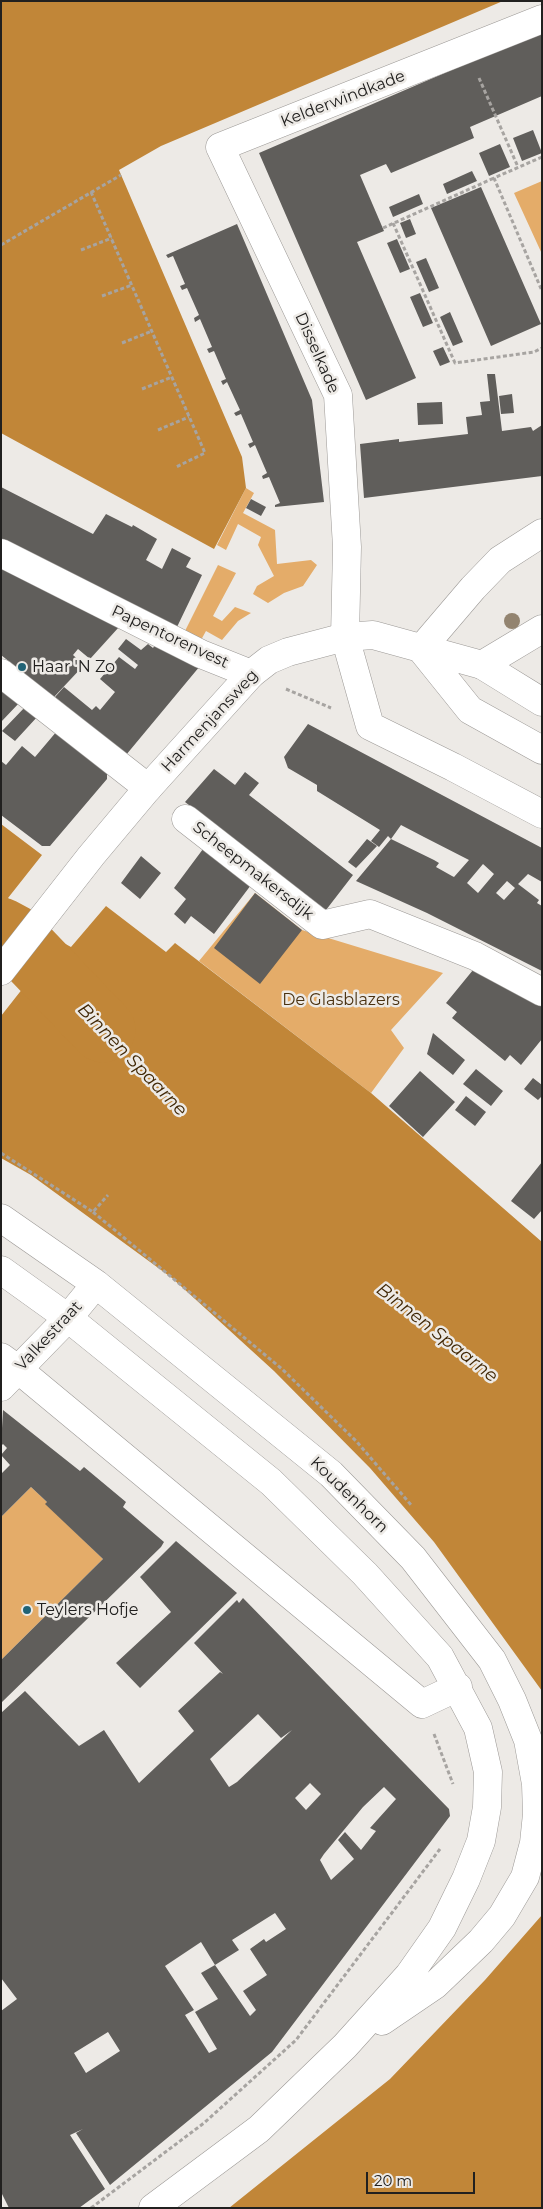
<!DOCTYPE html>
<html>
<head>
<meta charset="utf-8">
<style>
	body { margin:0 }
	#map { position:relative; width:543px; height:2209px; overflow:hidden; background:#edeae6; font-family:Montserrat,sans-serif }
	canvas { display:block }
	.frame { position:absolute; inset:0; border:2px solid #21201f; pointer-events:none }
	.scale { position:absolute; left:366px; top:2172px; width:109px; height:22px; box-sizing:border-box; border:2px solid #21201f; border-top:0; padding-left:6px; font-size:15px; line-height:18px; white-space:nowrap; color:#21201f; -webkit-text-stroke:4px #edeae6; paint-order:stroke }
</style>
</head>
<body>
<div id="map">
<canvas width="543" height="2209"></canvas>
<div class="frame"></div>
<div class="scale">20 m</div>
</div>
<script>
const ctx = document.querySelector('canvas').getContext('2d');
ctx.lineJoin = 'round';
function paint(path, color) { ctx.fillStyle = color; ctx.fill(path, 'evenodd'); }
const toPath = rows => new Path2D(rows.map(r => 'M' + r).join(''));
function strokePath(path, color, width, dash) { ctx.strokeStyle = color; ctx.lineWidth = width; ctx.lineCap = dash ? 'butt' : 'round'; ctx.setLineDash(dash || []); ctx.stroke(path); }
function label(font, color, halo, rows, align = 'center') {
  ctx.font = font + ' Montserrat,sans-serif'; ctx.lineWidth = 5; ctx.setLineDash([]); ctx.textBaseline = 'middle'; ctx.strokeStyle = halo; ctx.fillStyle = color; for (const [text, x, y, turn = 0] of rows) {
    ctx.save(); ctx.translate(x, y); ctx.rotate((+turn || 0) * Math.PI / 180); ctx.textAlign = isNaN(turn) ? turn : align; if (halo) ctx.strokeText(text, 0, 0); ctx.fillText(text, 0, 0); ctx.restore();
  }
}
paint(toPath([
	[542,181,542,254,514,193],
	[246,488,254,493,243,513,275,530,277,564,311,560,317,565,303,586,284,593,268,603,253,594,257,586,274,576,258,545,261,537,238,524,226,550,217,545],
	[218,565,236,573,213,616,222,621,235,607,251,613,238,621,222,640,206,631,201,640,185,631],
	[255,893,302,930,443,973,391,1030,404,1048,371,1093,199,961],
	[31,1487,47,1502,46,1504,103,1559,1,1660,1,1517]
]), '#e4ac69');
paint(toPath([
	[1,1,503,1,161,146,119,170,242,457,246,488,214,549,1,433],
	[1,824,42,855,8,898,17,907,1,928],
	[106,906,166,952,175,943,371,1093,542,1242,542,1691,434,1542,370,1468,274,1371,172,1278,31,1175,1,1158,1,1016,60,941,71,947],
	[542,1915,542,2208,229,2208,390,2079,485,1980]
]), '#c18638');
strokePath(toPath([
	[1,930,14,937,103,1030]
]), '#c18638', 65);
paint(toPath([
	[542,31,542,96,470,127,474,138,391,173,386,164,360,175,384,231,357,242,416,378,366,400,259,153],
	[533,130,542,153,522,161,513,138],
	[500,144,510,167,489,176,479,153],
	[472,171,477,181,447,194,443,184],
	[481,187,541,324,491,346,431,208],
	[419,194,423,204,393,217,389,207],
	[410,219,416,234,406,238,400,223],
	[237,224,312,400,324,502,275,507,275,505,280,503,269,477,263,479,262,476,267,473,255,445,250,448,248,444,253,442,241,414,236,416,234,413,240,410,227,382,223,385,221,381,226,379,214,351,209,353,207,349,212,347,200,319,195,322,194,318,199,315,187,288,182,290,180,286,185,284,173,256,168,258,166,255],
	[397,239,410,269,400,273,387,243],
	[426,258,439,288,429,292,416,262],
	[420,293,433,323,423,327,410,297],
	[450,312,463,342,453,346,440,317],
	[443,347,450,362,440,366,433,351],
	[487,374,495,374,502,431,531,427,533,431,542,425,542,476,364,498,360,444,399,439,399,442,468,434,466,417,482,415,480,402,490,401],
	[512,394,514,413,501,414,499,396],
	[442,402,443,424,418,425,417,403],
	[1,487,93,534,106,514,132,527,133,525,157,539,146,560,162,569,172,548,191,558,186,567,202,575,177,627,1,541],
	[251,499,266,507,261,516,246,508],
	[1,568,119,627,90,659,78,649,73,655,84,665,54,697,1,655],
	[126,639,141,650,148,644,153,648,155,645,200,666,126,755,55,697,64,687,92,710,96,706,100,710,115,692,100,679,119,657,135,669,138,665,118,649],
	[1,686,20,702,1,722],
	[26,706,38,716,15,741,2,731],
	[308,724,542,848,542,882,528,874,518,884,539,900,537,903,542,906,542,971,427,913,356,881,391,839,388,836,379,847,371,841,380,830,317,791,317,785,288,768,284,757],
	[401,825,424,837,469,860,454,877,452,876,436,867,439,863,434,860,391,839],
	[483,864,494,874,478,893,467,883],
	[507,881,515,888,504,900,496,893],
	[57,731,107,771,107,779,50,846,42,846,1,815,1,761,6,765,22,746,35,757],
	[214,769,235,785,245,772,259,783,249,795,353,875,326,910,185,802],
	[367,839,377,846,356,868,348,862],
	[203,849,251,885,214,934,191,916,185,924,174,914,186,899,174,888],
	[141,856,161,873,140,899,121,883],
	[255,893,302,930,260,984,214,948],
	[473,970,542,1003,542,1039,521,1065,510,1055,505,1061,452,1018,457,1012,446,1003],
	[433,1033,465,1060,453,1075,427,1054],
	[476,1069,503,1091,491,1106,463,1084],
	[420,1071,455,1102,423,1137,389,1106],
	[533,1078,542,1085,542,1096,538,1100,524,1089],
	[466,1096,486,1112,475,1126,455,1110],
	[542,1162,542,1210,534,1219,511,1201],
	[3,1410,80,1471,84,1467,126,1502,123,1507,164,1542,161,1547,1,1703,1,1660,103,1559,45,1504,47,1502,31,1487,1,1517,1,1474,10,1465,1,1455,7,1448,3,1444,1,1446],
	[176,1541,237,1593,140,1688,116,1663,171,1612,140,1577],
	[243,1598,449,1809,450,1816,272,2052,110,2185,76,2133,83,2129,70,2135,105,2189,79,2208,9,2208,1,2192,1,2011,17,1999,1,1978,1,1713,25,1691,79,1746,104,1730,139,1783,194,1731,178,1711,220,1672,223,1674,194,1643,237,1600,239,1603],
	[258,1714,281,1738,292,1730,237,1782,229,1787,210,1759],
	[310,1783,321,1794,306,1810,295,1798],
	[384,1787,396,1799,370,1828,376,1831,361,1850,345,1832,338,1840,354,1859,331,1880,320,1860,324,1854,363,1807],
	[275,1913,286,1929,266,1942,264,1939,250,1949,267,1975,243,1991,256,2010,250,2016,215,1965,239,1950,232,1940],
	[201,1942,215,1965,201,1973,218,1999,195,2012,217,2049,209,2053,185,2015,194,2010,165,1966],
	[108,2032,120,2051,86,2073,74,2053]
]), '#605e5b');
const street = toPath([
	[542,19,220,147,338,395,347,547,345,637,370,726,453,767,542,814],
	[1,553,201,654,251,674],
	[421,649,473,588,500,560,542,533],
	[482,665,542,629],
	[1,673,148,788],
	[186,819,322,925,370,914,475,956,542,992],
	[1,1218,96,1284,331,1474,413,1558,492,1660,512,1700,528,1740,536,1784,537,1814,534,1843,525,1877,502,1916,481,1941,435,1985,382,2021],
	[1,1270,68,1318,271,1482,365,1574,440,1657,478,1728,488,1772,487,1807,481,1841,466,1879,442,1928,409,1975,345,2046,259,2129,153,2208],
	[1,1357,19,1370,422,1704,458,1687],
	[1,1387,68,1318,96,1284]
]);
const secondary = toPath([
	[421,649,470,710,542,750],
	[1,971,91,856,148,788,251,674,269,660,288,652,345,637,373,635,482,665,542,702]
]);
strokePath(street, '#9c9996', 29);
strokePath(secondary, '#9c9996', 29);
strokePath(toPath([
	[479,78,518,167],
	[542,157,494,178,542,291],
	[91,192,205,453,176,467],
	[393,223,455,363,534,352,542,348],
	[383,228,494,178],
	[1,245,121,175],
	[81,250,112,238],
	[102,296,132,285],
	[122,343,152,331],
	[142,389,172,377],
	[158,430,189,417],
	[286,689,331,708],
	[1,1153,93,1212,108,1195],
	[93,1212,282,1369,357,1442,412,1506],
	[434,1734,453,1784],
	[91,2208,204,2123,296,2040,440,1849]
]), '#a7a4a1', 3, [4, 2.5]);
strokePath(street, '#fff', 28);
strokePath(secondary, '#fff', 28);
ctx.fillStyle = '#938470';
for (const [x, y] of [
	[512,621]
]) { ctx.beginPath(); ctx.arc(x, y, 8, 0, 2 * Math.PI); ctx.fill(); }
for (const [x, y, r, color] of [
	[22,667,5,"#216376"],
	[27,1610,5,"#216376"]
]) { const dot = new Path2D(); dot.arc(x, y, r, 0, 2 * Math.PI); ctx.fillStyle = color; ctx.fill(dot); strokePath(dot, '#edeae6', 2); }
label('16px', '#21201f', '#edeae6', [
	["Kelderwindkade",343,99,-21],
	["Disselkade",317,353,66],
	["Papentorenvest",170,637,25],
	["Harmenjansweg",210,721,-47],
	["Scheepmakersdijk",253,871,38],
	["Valkestraat",49,1336,-47],
	["Koudenhorn",349,1495,44]
]);
label('16px', '#21201f', '#edeae6', [
	["Haar 'N Zo",32,667],
	["Teylers Hofje",37,1610]
], 'left');
label('16px', '#4a3110', '#edeae6', [
	["De Glasblazers",341,1000]
]);
label('italic 18px', '#402705', '#edeae6', [
	["Binnen Spaarne",132,1060,46],
	["Binnen Spaarne",437,1333,38]
]);
</script>
</body>
</html>
